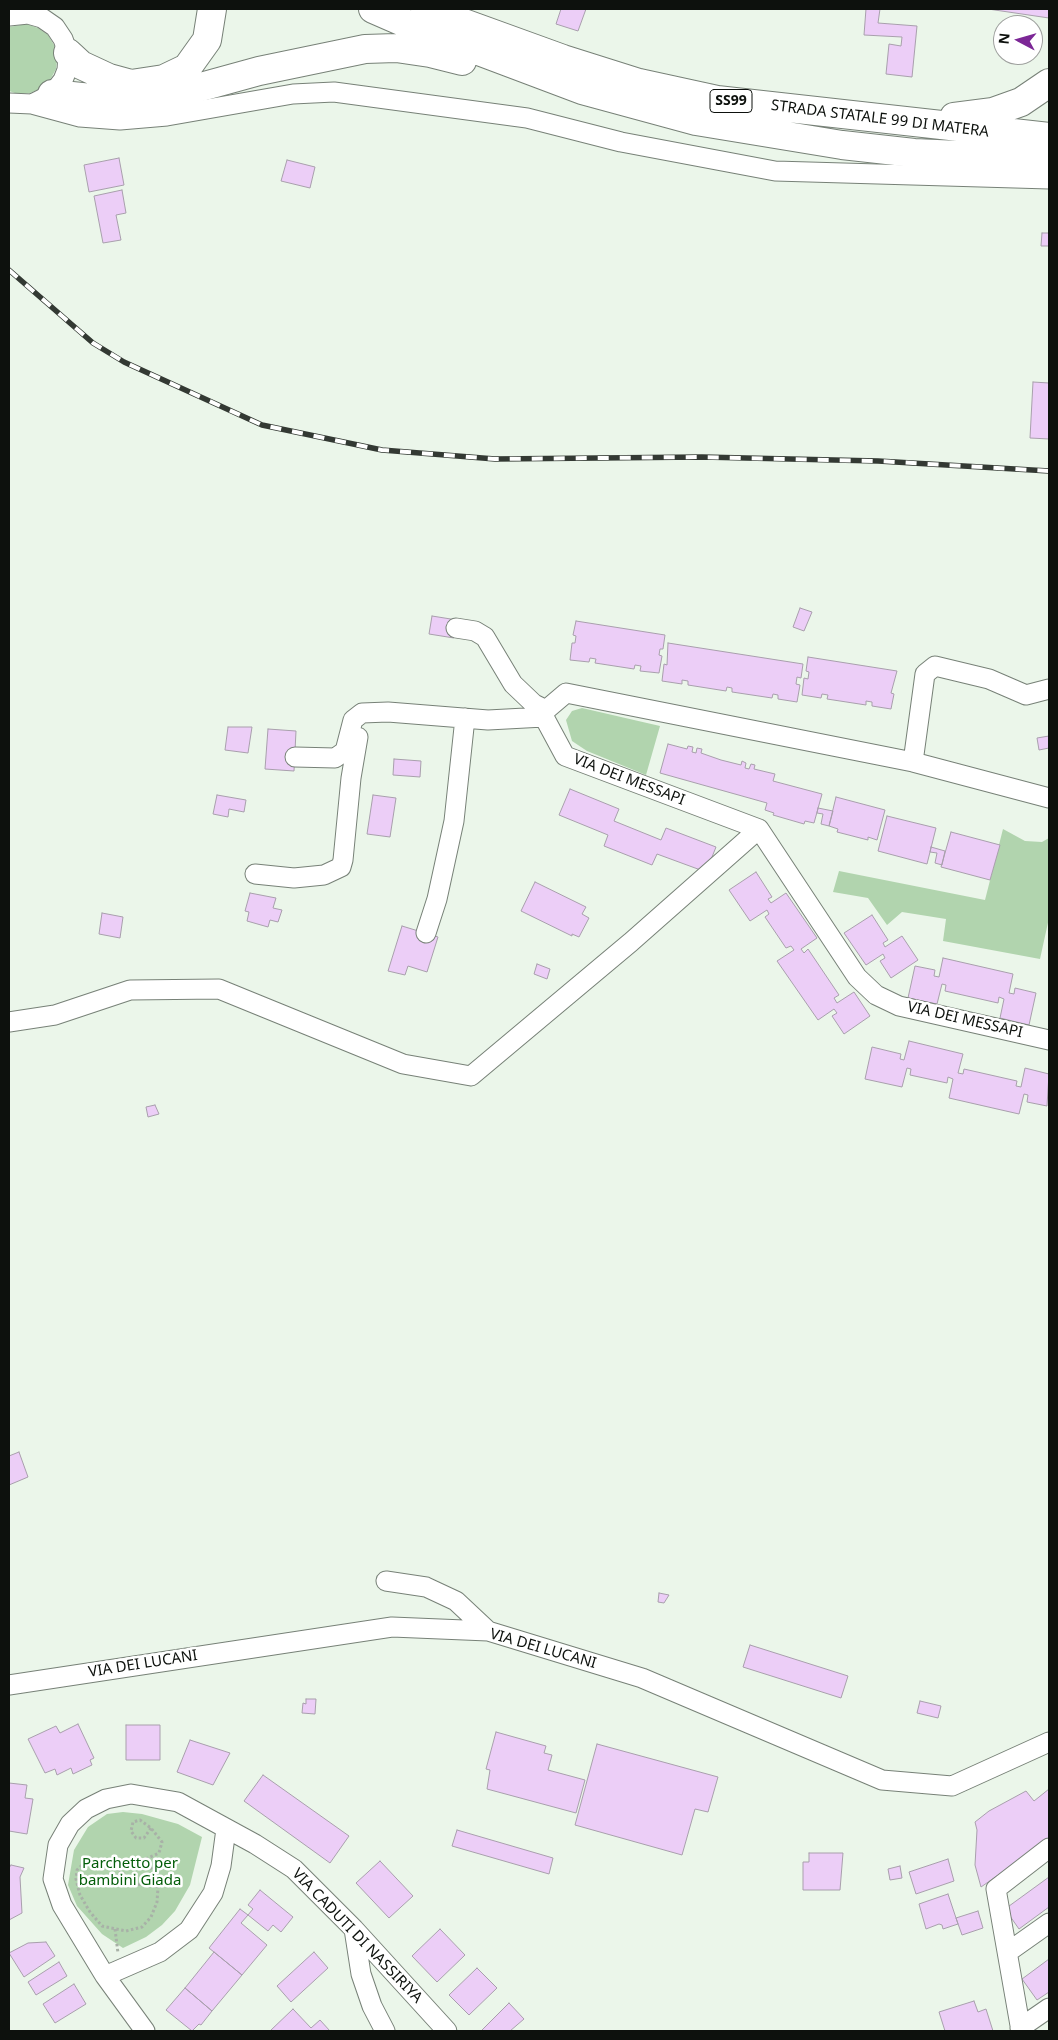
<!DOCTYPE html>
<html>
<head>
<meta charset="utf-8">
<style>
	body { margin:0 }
	#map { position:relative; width:1058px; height:2040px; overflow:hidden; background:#ebf6ea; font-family:"Noto Sans",sans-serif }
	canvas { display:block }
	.frame { position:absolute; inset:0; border:10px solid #0d110d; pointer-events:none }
	.north { position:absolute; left:993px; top:15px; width:50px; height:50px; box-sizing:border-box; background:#fff; border:1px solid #9ea09e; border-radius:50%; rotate:276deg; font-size:14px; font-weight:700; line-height:20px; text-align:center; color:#0d110d }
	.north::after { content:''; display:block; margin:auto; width:18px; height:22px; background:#7c2796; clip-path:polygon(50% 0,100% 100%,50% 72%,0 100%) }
</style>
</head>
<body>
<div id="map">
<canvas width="1058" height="2040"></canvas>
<div class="frame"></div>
<div class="north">N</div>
</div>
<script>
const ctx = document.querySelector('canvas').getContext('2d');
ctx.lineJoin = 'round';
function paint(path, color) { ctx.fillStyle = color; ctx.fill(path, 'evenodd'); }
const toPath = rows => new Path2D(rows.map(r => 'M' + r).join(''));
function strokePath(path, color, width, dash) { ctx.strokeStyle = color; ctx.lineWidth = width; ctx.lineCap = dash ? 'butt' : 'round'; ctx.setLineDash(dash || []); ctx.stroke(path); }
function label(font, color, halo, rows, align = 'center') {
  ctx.font = font + ' "Noto Sans",sans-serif'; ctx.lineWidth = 5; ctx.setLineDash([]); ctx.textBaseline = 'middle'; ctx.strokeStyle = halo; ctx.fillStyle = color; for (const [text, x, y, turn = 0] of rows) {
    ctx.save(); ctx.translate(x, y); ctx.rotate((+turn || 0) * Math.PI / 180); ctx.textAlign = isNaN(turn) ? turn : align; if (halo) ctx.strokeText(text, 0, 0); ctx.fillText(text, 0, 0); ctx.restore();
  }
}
paint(toPath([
	[27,24,38,28,48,35,54,45,57,57,56,69,50,80,42,88,30,93,18,94,9,91,9,27],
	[582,708,660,726,646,775,587,751,572,741,566,720,572,711],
	[1003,829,1025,841,1042,842,1049,838,1049,918,1040,959,943,941,946,919,902,912,887,925,868,898,833,892,839,871,985,900],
	[123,1812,142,1814,178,1824,202,1837,190,1885,175,1911,162,1925,146,1937,123,1948,102,1934,77,1906,68,1885,74,1850,88,1827,107,1814]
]), '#b1d4ae');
const building = toPath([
	[561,9,586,9,578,31,556,24,561,9],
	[866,9,880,9,878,23,917,26,912,77,886,74,889,44,901,46,902,37,864,35,866,9],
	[988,9,1049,9,1049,18,988,9],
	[119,158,124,185,89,192,84,165,119,158],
	[287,160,315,167,310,188,281,181,287,160],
	[122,190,126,213,116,215,121,240,103,243,94,196,122,190],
	[1042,233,1049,233,1049,246,1041,246,1042,233],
	[1033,382,1049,383,1049,439,1030,438,1033,382],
	[800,608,812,612,804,631,793,627,800,608],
	[432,616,457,620,454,638,429,634,432,616],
	[576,621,665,635,663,649,660,649,659,655,662,656,659,673,640,671,641,666,635,665,634,669,595,663,596,659,590,658,589,662,570,660,572,643,575,643,576,636,573,635,576,621],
	[668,643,803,664,801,678,797,677,796,684,800,685,797,702,778,699,778,695,773,694,772,698,732,692,732,688,727,687,726,691,688,685,688,681,682,680,682,684,662,681,664,664,667,665,668,643],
	[808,657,897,671,891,693,894,694,891,709,872,706,872,702,866,701,866,705,827,699,828,695,822,694,821,698,802,695,804,678,808,679,809,672,806,671,808,657],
	[228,727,252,727,248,753,225,750,228,727],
	[268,729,296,731,294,771,265,769,268,729],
	[1049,736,1049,748,1039,750,1037,738,1049,736],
	[668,744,687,749,688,746,693,747,692,752,696,753,697,748,702,749,701,753,721,760,741,765,742,761,746,763,745,768,749,769,751,764,755,765,754,769,775,774,773,781,822,794,814,823,805,821,804,824,773,815,774,813,765,810,767,803,660,773,668,744],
	[394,759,421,761,420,777,393,775,394,759],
	[570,789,619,809,614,821,661,840,666,828,716,847,706,872,657,854,652,865,604,846,608,835,559,815,570,789],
	[217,795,246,800,244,812,229,809,228,817,213,814,217,795],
	[373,795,396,798,390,837,367,834,373,795],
	[836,797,885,810,877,840,868,837,868,840,837,832,838,829,829,826,836,797],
	[818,808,833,811,829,826,821,824,823,814,817,813,818,808],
	[887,816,936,828,927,864,878,851,887,816],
	[951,832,1000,845,990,880,941,867,951,832],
	[931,847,945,851,942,865,935,863,937,853,930,852,931,847],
	[756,872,772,897,768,899,771,903,786,893,817,938,801,949,804,953,808,949,839,995,834,998,837,1003,854,992,870,1016,844,1034,832,1016,837,1013,834,1009,818,1020,777,961,794,950,791,946,786,948,765,917,769,914,767,910,750,921,729,890,756,872],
	[535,882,586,907,582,914,589,918,579,937,572,934,572,936,521,911,535,882],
	[250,893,276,898,273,908,282,910,278,922,270,920,268,927,247,921,249,912,245,911,250,893],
	[102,913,123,917,120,938,99,934,102,913],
	[872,915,888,940,883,943,885,947,902,936,918,960,891,978,880,961,885,958,883,954,866,965,844,933,872,915],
	[402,926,438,937,427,972,408,966,405,975,388,971,402,926],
	[943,958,1013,974,1009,993,1014,994,1015,988,1036,993,1029,1025,1000,1018,1004,999,999,997,998,1003,945,991,946,985,942,984,937,1004,908,998,915,966,935,970,934,976,939,977,943,958],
	[537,964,550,969,547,979,534,974,537,964],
	[909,1041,963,1054,958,1073,963,1074,964,1069,1017,1081,1016,1086,1021,1087,1025,1068,1049,1074,1047,1106,1027,1102,1028,1095,1024,1094,1019,1114,949,1098,953,1079,948,1077,947,1083,910,1075,911,1069,907,1068,902,1087,865,1079,872,1047,901,1054,900,1059,904,1060,909,1041],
	[155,1105,159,1114,148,1117,146,1107,155,1105],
	[19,1452,28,1477,9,1485,9,1456,19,1452],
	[659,1593,669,1595,664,1603,658,1602,659,1593],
	[750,1645,848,1676,841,1698,743,1667,750,1645],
	[306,1699,316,1699,315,1714,302,1713,303,1703,306,1704,306,1699],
	[920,1701,941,1706,938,1718,917,1713,920,1701],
	[78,1724,94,1758,90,1760,92,1765,73,1774,71,1768,57,1775,55,1769,45,1773,28,1739,56,1726,60,1733,78,1724],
	[126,1725,160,1725,160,1760,126,1760,126,1725],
	[496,1732,546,1746,544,1753,552,1755,548,1770,585,1780,576,1813,487,1789,490,1770,486,1769,496,1732],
	[190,1740,230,1753,213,1785,177,1772,190,1740],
	[597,1744,718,1777,708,1812,695,1809,682,1855,575,1825,597,1744],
	[263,1775,349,1836,330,1863,244,1801,263,1775],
	[9,1783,27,1785,25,1798,33,1799,27,1834,9,1831,9,1783],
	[1049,1789,1049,1840,981,1887,975,1865,977,1830,975,1822,989,1811,1026,1791,1034,1801,1049,1789],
	[457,1830,553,1858,549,1874,452,1846,457,1830],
	[809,1853,843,1853,840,1890,803,1890,803,1862,809,1862,809,1853],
	[948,1859,954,1881,916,1894,909,1872,948,1859],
	[380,1861,413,1896,389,1918,356,1883,380,1861],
	[11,1865,24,1868,20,1877,22,1913,9,1920,9,1868,11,1865],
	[900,1866,902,1878,890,1880,888,1869,900,1866],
	[1049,1877,1049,1907,1019,1929,1005,1909,1049,1877],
	[260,1890,293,1917,281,1932,273,1925,268,1931,248,1915,253,1909,248,1905,260,1890],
	[948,1894,958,1924,943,1929,942,1925,939,1924,926,1929,919,1904,948,1894],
	[240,1909,248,1915,241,1923,267,1945,242,1975,209,1948,240,1909],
	[978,1911,983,1928,962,1935,956,1918,978,1911],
	[440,1929,465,1955,437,1982,412,1956,440,1929],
	[46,1942,55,1956,24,1977,9,1953,28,1943,46,1942],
	[214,1952,242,1975,212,2011,185,1988,214,1952],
	[314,1952,328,1968,291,2002,277,1986,314,1952],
	[1049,1959,1049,1992,1037,2000,1022,1979,1049,1959],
	[59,1962,67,1976,36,1995,28,1982,59,1962],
	[477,1968,497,1988,469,2015,449,1995,477,1968],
	[74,1984,86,2004,55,2023,43,2004,74,1984],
	[185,1988,212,2011,201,2025,199,2024,192,2031,166,2010,185,1988],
	[974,2001,978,2012,986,2009,993,2031,945,2031,939,2012,974,2001],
	[509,2003,524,2019,510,2031,481,2031,509,2003],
	[293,2009,311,2028,320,2020,330,2031,270,2031,293,2009]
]);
paint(building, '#eccef7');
strokePath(building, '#a89fac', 1);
const minor = toPath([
	[9,16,28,14,42,18,55,27,63,39,68,53,67,70,63,80,52,94,32,104,9,103],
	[32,104,80,117,120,120,167,116,293,94,334,92,527,118,621,142,775,171,1049,179],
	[456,628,475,631,485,637,513,684,534,704,546,710],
	[295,757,335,758,345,751,353,720,362,713,388,712,488,720,544,717],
	[913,762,925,674,935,666,989,679,1026,695,1049,689],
	[1049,798,913,762,566,693,546,710,544,717,565,756,759,829,857,977,876,995,899,1006,1049,1040],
	[255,874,294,878,324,875,341,867,343,860,351,778,358,737],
	[426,933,437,899,454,821,465,718],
	[9,1022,55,1015,130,990,219,989,403,1064,471,1076,631,942,759,829],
	[386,1581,426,1587,456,1601,488,1631],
	[9,1685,392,1627,488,1631,642,1678,882,1780,952,1786,1049,1742],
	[354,1929,361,1974,372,2006,385,2031],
	[1008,1952,1049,1923],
	[105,1976,160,1952,189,1930,213,1893,221,1866,226,1829],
	[1020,2028,1049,2008],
	[145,2031,105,1976,62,1905,53,1879,58,1845,70,1824,86,1809,106,1799,131,1794,178,1802,255,1844,294,1869,354,1929,447,2031],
	[1021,2031,996,1889,1049,1848]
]);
const highway = toPath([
	[373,9,412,26,582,90,696,121,842,145,914,153,1049,159],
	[425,9,563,59,639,83,717,100,1049,137],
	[68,53,81,65,109,78,131,84,164,79,187,68,207,40,212,9],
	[52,94,111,100,150,101,259,71,365,49,396,48,430,53,462,61],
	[954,117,993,112,1021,102,1049,83]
]);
strokePath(minor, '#778177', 21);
strokePath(highway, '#778177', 30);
strokePath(toPath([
	[151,1828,144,1838,136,1838,131,1831,133,1822,140,1820,151,1828,162,1842,159,1853,141,1861,149,1864,156,1876,158,1887,157,1902,151,1917,142,1927,126,1931,102,1926,90,1912,80,1895,76,1879,77,1870,82,1865,95,1864,120,1870,128,1879,137,1884,158,1887],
	[115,1929,118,1953]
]), '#a8b1a7', 3, [2.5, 2.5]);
strokePath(minor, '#fff', 19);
strokePath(highway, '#fff', 28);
const rail = toPath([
	[9,270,93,343,124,362,262,425,382,450,495,459,702,457,878,461,1049,471]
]);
strokePath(rail, '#333933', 5.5);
strokePath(rail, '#fff', 4, [11]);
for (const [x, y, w] of [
	[731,101,42]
]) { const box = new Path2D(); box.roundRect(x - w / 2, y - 11.5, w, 23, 4); ctx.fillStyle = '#fff'; ctx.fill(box); strokePath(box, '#0d110d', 1); }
label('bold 14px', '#0d110d', null, [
	["SS99",731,101]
]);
label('15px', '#0d110d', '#fff', [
	["STRADA STATALE 99 DI MATERA",880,119,7],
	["VIA DEI MESSAPI",629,780,21],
	["VIA DEI MESSAPI",965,1020,13],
	["VIA DEI LUCANI",543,1649,16],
	["VIA DEI LUCANI",143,1664,-9],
	["VIA CADUTI DI NASSIRIYA",357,1936,46]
]);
label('15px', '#035d09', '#fff', [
	["Parchetto per",130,1864],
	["bambini Giada",130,1881]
]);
</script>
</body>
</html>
